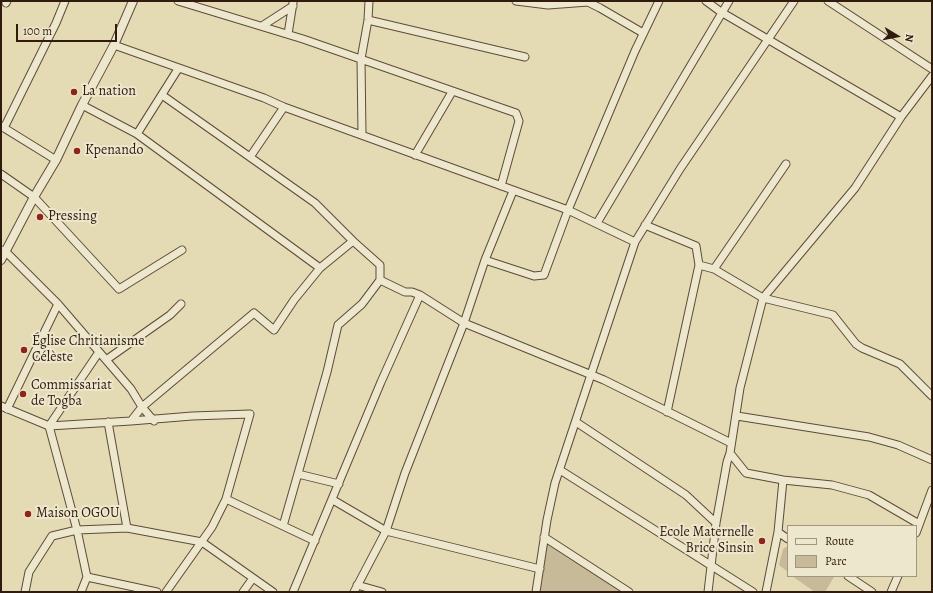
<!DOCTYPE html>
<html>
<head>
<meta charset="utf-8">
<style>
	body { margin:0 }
	#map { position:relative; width:933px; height:593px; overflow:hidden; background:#e4dab4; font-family:Alegreya,serif }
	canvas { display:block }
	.frame { position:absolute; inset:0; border:2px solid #311b0f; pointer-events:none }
	.legend { position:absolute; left:787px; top:525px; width:130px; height:52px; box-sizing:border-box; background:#ede7ce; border:1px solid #a29582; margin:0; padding:5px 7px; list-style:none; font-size:12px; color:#311b0f }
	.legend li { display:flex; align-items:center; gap:8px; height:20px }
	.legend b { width:20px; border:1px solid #a29582 }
	.north { position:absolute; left:877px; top:16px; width:40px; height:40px; -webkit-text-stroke:3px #ede7ce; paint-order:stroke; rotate:100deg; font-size:11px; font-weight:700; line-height:16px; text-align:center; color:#311b0f }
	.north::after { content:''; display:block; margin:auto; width:14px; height:18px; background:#311b0f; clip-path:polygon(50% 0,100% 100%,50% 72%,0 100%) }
	.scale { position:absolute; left:16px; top:24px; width:101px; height:18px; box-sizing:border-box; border:2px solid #311b0f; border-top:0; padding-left:5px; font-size:12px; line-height:14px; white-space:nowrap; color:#311b0f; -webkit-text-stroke:3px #ede7ce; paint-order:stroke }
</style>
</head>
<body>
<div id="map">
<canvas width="933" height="593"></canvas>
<div class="frame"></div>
<ul class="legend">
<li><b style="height:5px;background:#ede7ce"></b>Route</li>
<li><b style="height:11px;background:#c6ba98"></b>Parc</li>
</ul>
<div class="north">N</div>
<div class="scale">100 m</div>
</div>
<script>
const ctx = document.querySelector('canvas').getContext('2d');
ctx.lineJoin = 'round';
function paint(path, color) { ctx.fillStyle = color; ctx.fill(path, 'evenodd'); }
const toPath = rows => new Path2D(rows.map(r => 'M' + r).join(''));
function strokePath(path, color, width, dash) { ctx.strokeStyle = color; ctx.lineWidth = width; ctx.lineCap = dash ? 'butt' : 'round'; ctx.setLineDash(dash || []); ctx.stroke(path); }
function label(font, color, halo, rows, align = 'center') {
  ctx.font = font + ' Alegreya,serif'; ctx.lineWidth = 4; ctx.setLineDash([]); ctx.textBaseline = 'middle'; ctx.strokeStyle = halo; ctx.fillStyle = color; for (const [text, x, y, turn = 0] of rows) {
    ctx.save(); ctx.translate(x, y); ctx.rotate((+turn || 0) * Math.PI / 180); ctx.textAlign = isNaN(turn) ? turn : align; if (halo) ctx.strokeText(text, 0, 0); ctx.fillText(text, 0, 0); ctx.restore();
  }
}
paint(toPath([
	[545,541,624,592,534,592],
	[786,547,788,548,788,572,779,565,783,549],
	[792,576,832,576,834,577,825,592,815,592]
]), '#c6ba98');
const minor = toPath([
	[178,1,303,39,516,113,519,121,501,186],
	[516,1,548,5,588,2,600,8,643,33],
	[706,1,721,12,901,117],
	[828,1,932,69],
	[6,3,7,1],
	[368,20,525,57],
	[262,26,293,6],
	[288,34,293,3],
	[114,45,264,98,284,107,568,210,635,242],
	[82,105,137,134,320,268],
	[1,126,56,160],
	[4,128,56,23,65,1],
	[137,134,178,69],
	[362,135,361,59,368,20,369,1],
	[415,155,452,92],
	[250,157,284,107],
	[1,174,34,197,119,289,182,250],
	[597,223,729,1],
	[645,225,696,246,699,265,714,269,763,298,833,315,856,344,862,348,900,364,932,396],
	[353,241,380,265,380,280],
	[1,250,5,251,58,304,131,389,142,407,154,421],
	[485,260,534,276,544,275,568,210,635,51,659,1],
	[714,269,786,164],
	[106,360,170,315,181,304],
	[1,406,49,426,131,421,142,407,254,313,274,330,294,300,320,268,353,241,315,203,162,95],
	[7,409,58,304],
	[667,412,699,265],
	[737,416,869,437,898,445,932,460],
	[131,421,192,416,250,414,226,499,212,527,166,592],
	[108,422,127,528],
	[576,422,686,495,716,523],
	[560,470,753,592],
	[298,474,339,484],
	[226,499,315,541],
	[333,500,386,531,540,569],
	[919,524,869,495,832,485,783,480,746,473,730,453,740,388,763,298,855,188,901,117,932,76],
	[283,526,327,372,338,325,362,304,380,280,405,292,412,292,420,295,464,323,604,380,731,443],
	[778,532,788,539],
	[916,533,932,490],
	[544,537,629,592],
	[848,576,872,592],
	[87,577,157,592],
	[357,585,382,592],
	[25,592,29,572,52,536,77,530,127,528,202,542,273,592],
	[81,592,87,577,77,530,49,426,99,352],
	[243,592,253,578],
	[293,592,381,382,420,295],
	[354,592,386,531,405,473,464,323,485,260,513,191],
	[536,592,547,520,555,483,635,242,680,169,794,1],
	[708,592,716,523,727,462,730,453],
	[766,592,778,532,783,480],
	[891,592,898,576]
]);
const tertiary = toPath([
	[1,260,34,197,56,160,82,105,114,45,133,1]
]);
strokePath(minor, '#5e4b38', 9);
strokePath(tertiary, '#5e4b38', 10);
strokePath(minor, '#ede7ce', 7);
strokePath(tertiary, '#ede7ce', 8);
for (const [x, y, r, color] of [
	[74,92,4,"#8f2418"],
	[77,151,4,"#8f2418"],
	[40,217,4,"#8f2418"],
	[24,350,4,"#8f2418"],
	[23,394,4,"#8f2418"],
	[28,514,4,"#8f2418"],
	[762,541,4,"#8f2418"]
]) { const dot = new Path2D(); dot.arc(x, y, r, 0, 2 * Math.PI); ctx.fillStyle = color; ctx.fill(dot); strokePath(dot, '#ede7ce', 1.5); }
label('14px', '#311b0f', '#ede7ce', [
	["La nation",82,92],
	["Kpenando",85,151],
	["Pressing",48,217],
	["Église Chritianisme",32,342],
	["Célèste",32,358],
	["Commissariat",31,386],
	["de Togba",31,402],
	["Maison OGOU",36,514],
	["Ecole Maternelle",754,533,"right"],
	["Brice Sinsin",754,549,"right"]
], 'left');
</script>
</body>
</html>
